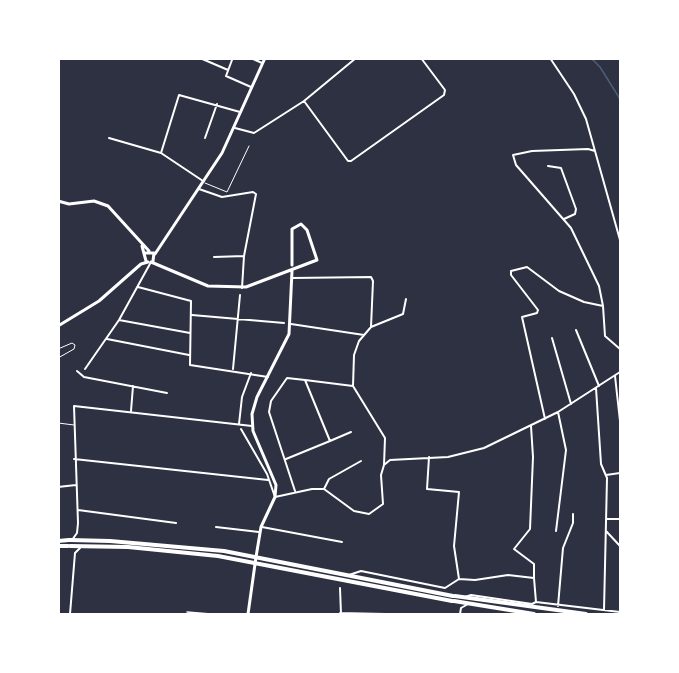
<!DOCTYPE html>
<html>
<head>
<meta charset="utf-8">
<style>
	body { margin:0 }
	#map { position:relative; width:679px; height:673px; overflow:hidden; background:#2d3142; font-family:"PT Sans Narrow",sans-serif }
	canvas { display:block }
	.frame { position:absolute; inset:0; border:60px solid #fff; pointer-events:none }
</style>
</head>
<body>
<div id="map">
<canvas width="679" height="673"></canvas>
<div class="frame"></div>
</div>
<script>
const ctx = document.querySelector('canvas').getContext('2d');
ctx.lineJoin = 'round';
const toPath = rows => new Path2D(rows.map(r => 'M' + r).join(''));
function strokePath(path, color, width, dash) { ctx.strokeStyle = color; ctx.lineWidth = width; ctx.lineCap = dash ? 'butt' : 'round'; ctx.setLineDash(dash || []); ctx.stroke(path); }
strokePath(toPath([
	[591,58,600,67,620,99]
]), '#4f5d75', 1.5);
strokePath(toPath([
	[205,183,227,192,249,146],
	[58,349,72,343,75,345,74,349,58,358],
	[58,423,74,425]
]), '#fff', 1);
strokePath(toPath([
	[187,612,211,614]
]), '#fff', 1.5);
strokePath(toPath([
	[200,58,228,70],
	[251,58,262,63],
	[550,58,574,94,586,119,620,240],
	[232,60,226,76,251,87],
	[304,101,356,58],
	[235,128,254,133,304,101,348,161,351,161,444,95,445,90,421,58],
	[109,138,161,153,203,181],
	[205,138,217,104],
	[595,151,588,149,532,151,513,155,516,165,571,228,599,286,603,306,605,336,620,349],
	[161,153,179,95,240,112],
	[548,166,561,168,576,209,575,214,564,219],
	[199,189,222,197,253,192,256,194,244,256,242,288],
	[214,257,244,256],
	[292,278,371,277,373,281,371,327],
	[138,287,191,301,190,365,268,377],
	[192,315,284,323],
	[119,320,190,333],
	[291,324,364,335],
	[576,330,599,386],
	[552,338,571,404],
	[107,339,189,355],
	[85,369,119,320,151,262],
	[233,369,240,295],
	[77,371,84,377,167,393],
	[615,376,620,421],
	[596,388,601,464,607,478,604,610],
	[131,411,133,386],
	[545,419,522,317,537,313,538,310,511,275,511,271,527,267,559,291,584,302,603,306],
	[239,424,242,397,251,373],
	[241,429,267,474,275,497,312,489,324,489,354,511,369,514,383,504,381,475,384,465,390,460,448,457,484,448,558,412,620,372],
	[351,432,330,441,305,380,353,386],
	[429,457,427,489,459,492,454,546,459,579],
	[74,459,268,480],
	[286,459,330,441],
	[384,465,385,438,353,386,354,355,359,341,371,327,403,314,406,299],
	[606,475,620,473],
	[58,487,76,485],
	[324,489,329,479,361,461],
	[295,491,269,412,271,401,287,378,305,380],
	[78,510,176,523],
	[606,519,620,519],
	[216,527,259,532],
	[262,527,342,542],
	[556,531,566,450,558,412],
	[606,531,620,546],
	[72,540,77,533,78,523,74,406,252,426],
	[349,575,361,571,445,588,459,579,475,580,508,575,534,578,534,564,514,549,530,529,533,457,531,426],
	[534,578,536,602],
	[340,588,341,614],
	[465,597,471,595,532,604,536,602],
	[536,602,620,612],
	[558,606,563,548,573,523,573,514],
	[340,613,385,614],
	[70,614,75,553,80,548],
	[460,614,461,608,468,604]
]), '#fff', 2);
strokePath(toPath([
	[58,201,69,204,94,201,108,206,149,251],
	[142,246,146,261],
	[145,253,154,253,153,261],
	[155,254,222,153,265,58],
	[151,262,208,286,246,287,317,260,307,230,301,224,292,229,292,265],
	[58,326,99,301,141,264,148,262],
	[256,557,261,527,275,497,276,485,253,431,252,414,257,397,289,334,292,271]
]), '#fff', 3);
strokePath(toPath([
	[248,614,256,557]
]), '#fff', 3);
strokePath(toPath([
	[70,540,110,541,224,551,453,596],
	[58,541,69,540],
	[58,546,68,546],
	[70,546,128,547,218,556,452,601],
	[455,596,586,614],
	[454,601,534,614]
]), '#fff', 4);
</script>
</body>
</html>
